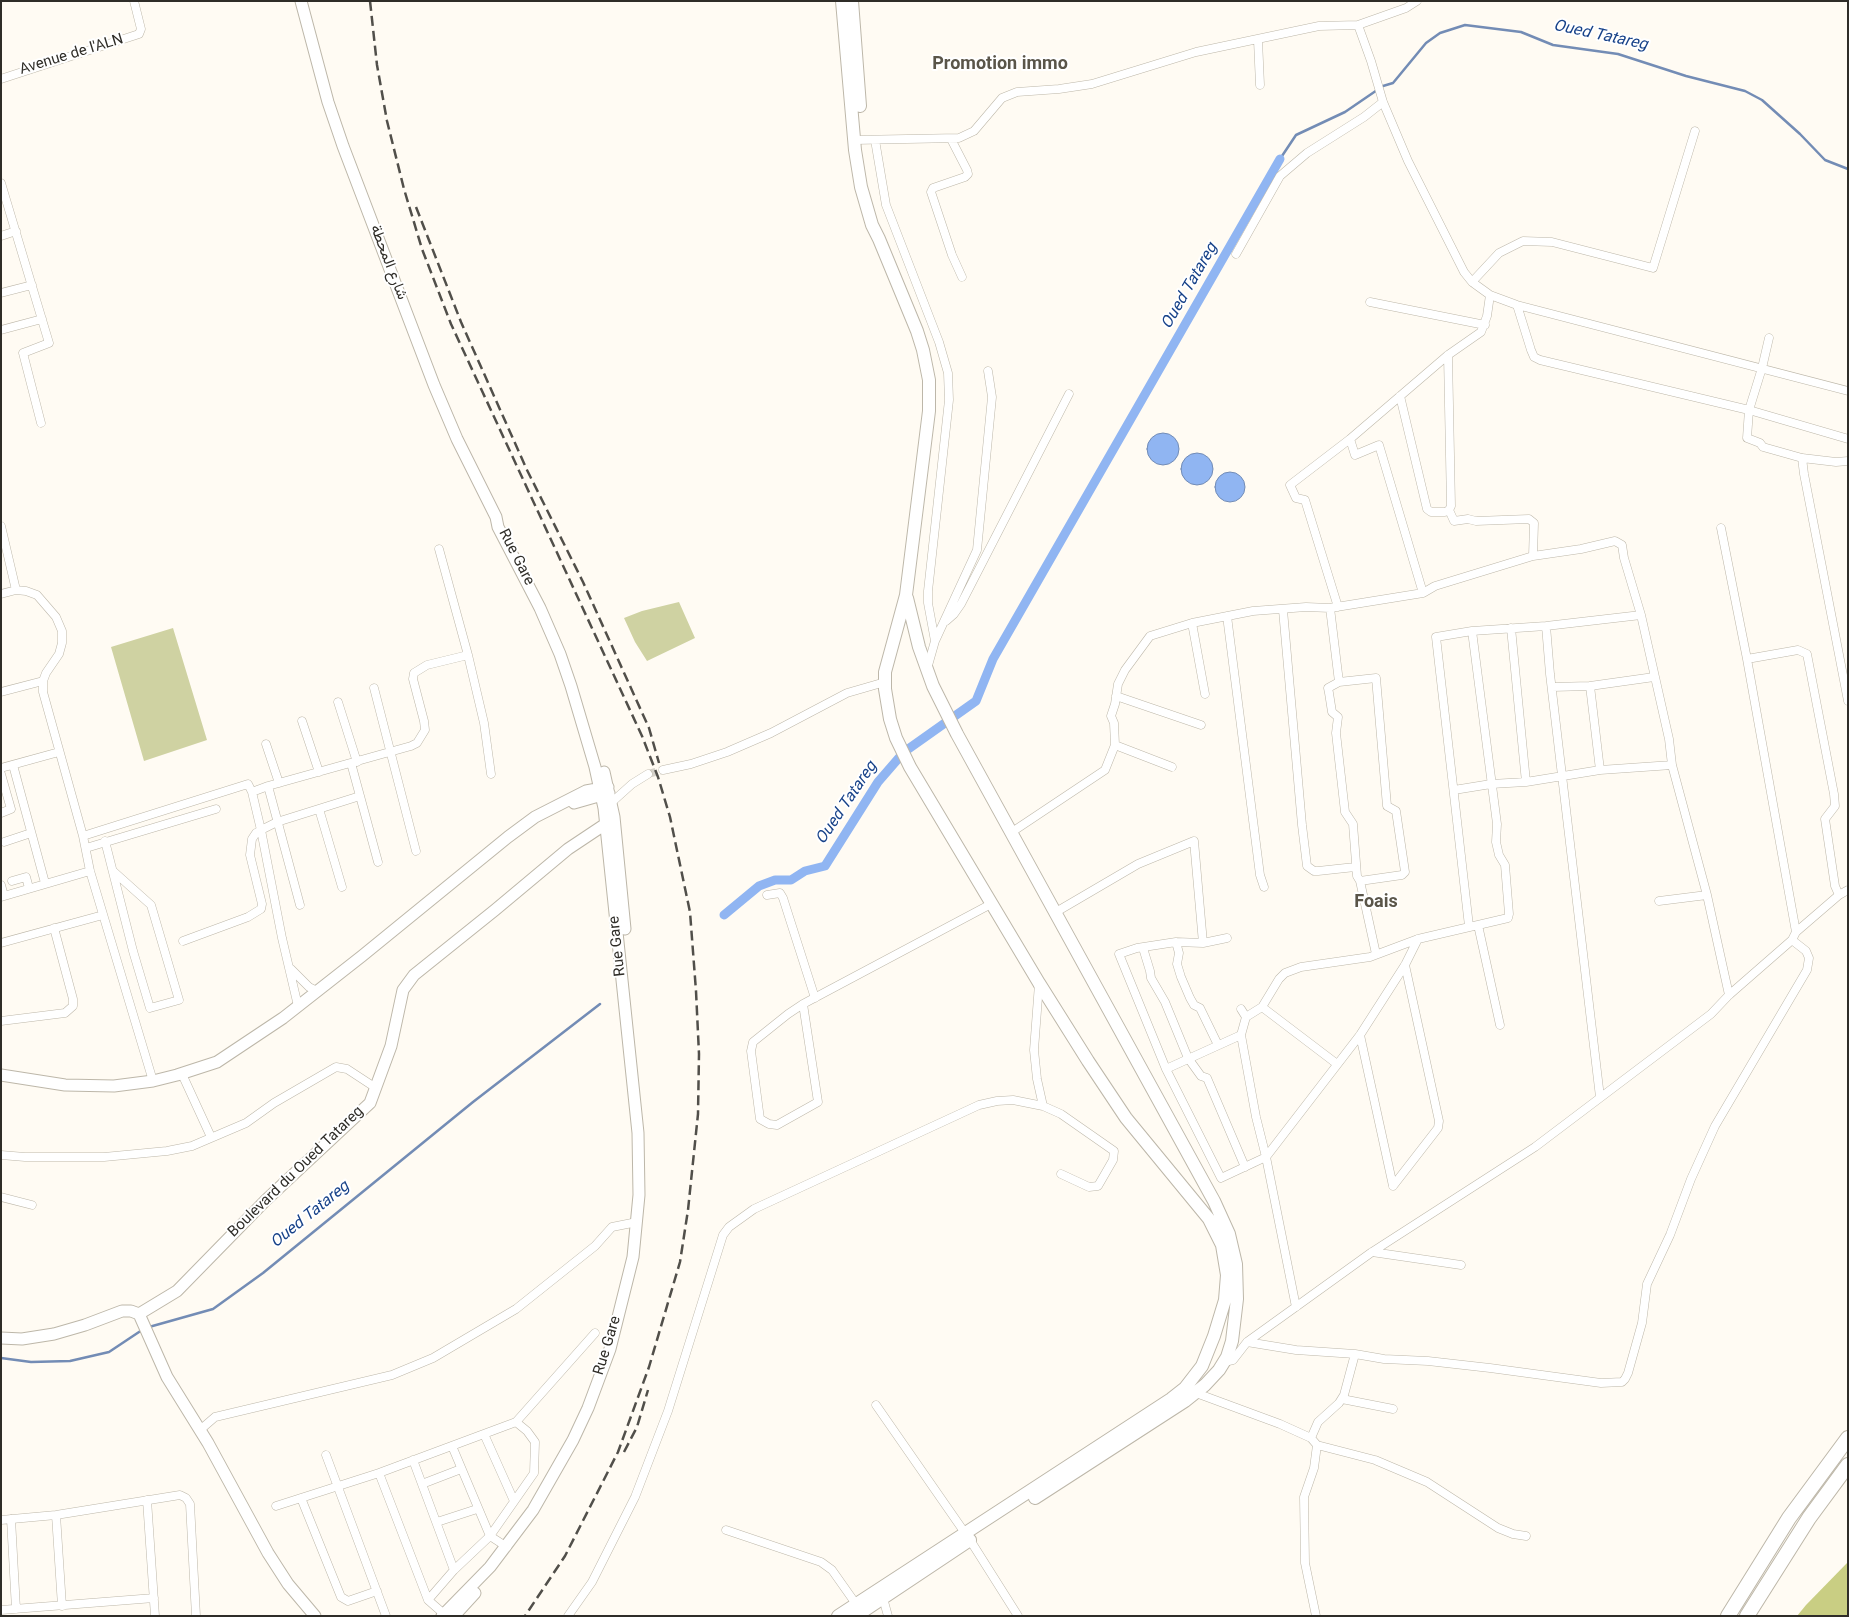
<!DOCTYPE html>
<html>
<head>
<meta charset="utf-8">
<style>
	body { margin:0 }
	#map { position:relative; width:1849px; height:1617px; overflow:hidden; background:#fffbf3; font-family:Georgia,serif }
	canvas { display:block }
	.frame { position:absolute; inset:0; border:2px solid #2f2d28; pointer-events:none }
</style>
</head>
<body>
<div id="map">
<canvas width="1849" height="1617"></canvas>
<div class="frame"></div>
</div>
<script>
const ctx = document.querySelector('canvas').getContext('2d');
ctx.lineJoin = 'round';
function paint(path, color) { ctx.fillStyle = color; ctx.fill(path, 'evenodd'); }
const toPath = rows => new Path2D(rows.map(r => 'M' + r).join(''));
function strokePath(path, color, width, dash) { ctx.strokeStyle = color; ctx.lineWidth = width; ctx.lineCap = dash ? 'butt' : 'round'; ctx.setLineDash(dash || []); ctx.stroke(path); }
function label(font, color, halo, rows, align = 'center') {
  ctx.font = font + ' Georgia,Vazirmatn,serif'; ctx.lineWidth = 4; ctx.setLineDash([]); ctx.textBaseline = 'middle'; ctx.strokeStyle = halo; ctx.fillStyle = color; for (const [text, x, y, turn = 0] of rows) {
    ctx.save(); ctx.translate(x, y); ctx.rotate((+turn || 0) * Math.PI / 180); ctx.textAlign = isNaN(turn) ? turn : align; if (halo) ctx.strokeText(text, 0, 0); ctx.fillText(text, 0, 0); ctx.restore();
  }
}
paint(toPath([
	[679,602,695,638,647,661,635,642,624,618,642,611],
	[173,628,207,740,144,761,111,647]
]), '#cfd2a2');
paint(toPath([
	[1848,1562,1848,1616,1797,1616,1806,1605]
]), '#c9ce83');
const water = toPath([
	'1147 449a16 16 0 1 1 32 0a16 16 0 1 1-32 0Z',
	'1181 469a16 16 0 1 1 32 0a16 16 0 1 1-32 0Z',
	'1215 487a15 15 0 1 1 30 0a15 15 0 1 1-30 0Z'
]);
paint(water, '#90b5f2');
strokePath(water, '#738cb5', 1);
strokePath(toPath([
	[1280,159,1296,135,1345,112,1383,86,1393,83,1426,43,1440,33,1465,25,1521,32,1553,45,1618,54,1686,76,1745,91,1762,100,1800,134,1825,160,1848,169],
	[149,1327,213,1309,263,1273,473,1102,600,1004],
	[1,1358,31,1362,70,1361,109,1352,142,1330]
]), '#738cb5', 2.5);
strokePath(toPath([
	[724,915,759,886,775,880,791,880,805,871,825,866,878,782,904,752,976,701,993,659,1280,159]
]), '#90b5f2', 9);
strokePath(toPath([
	[648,774,663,770]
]), '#d5d2ca', 8, [8, 4]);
const street = toPath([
	[1358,25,1371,61,1383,102,1408,161,1464,272,1472,282,1490,295,1517,305,1848,391],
	[1258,40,1260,85],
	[1,79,139,34,141,29,134,1],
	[951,139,967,170,968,174,965,177,933,188,931,192,952,255,962,277],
	[854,140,959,138,974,131,1002,98,1017,92,1059,89,1092,84,1196,52,1319,26,1358,25,1406,8,1417,1],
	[875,140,886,205,939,342,948,373,949,400,928,591,928,603,935,641,927,669],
	[1,183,49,343,23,353,41,423],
	[1,236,16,231],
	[1236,254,1280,176,1307,153,1364,117,1383,102],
	[1472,282,1499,253,1523,241,1552,242,1653,268,1695,131],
	[1,293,32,285],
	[1370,302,1485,325],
	[1517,305,1531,350,1534,357,1540,360,1749,410,1848,439],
	[1,330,42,319],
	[1769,338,1762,368,1749,410,1747,438,1760,443,1763,447,1802,458,1836,462,1848,461],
	[1400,396,1427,509,1431,512,1445,512,1449,510,1451,506,1448,355],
	[1802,458,1804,474,1848,701],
	[1449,510,1454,521,1468,519,1476,521,1529,519,1534,523,1533,556],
	[1,526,16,590],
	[1721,528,1747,659,1796,932],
	[439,549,468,655,484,723,491,774],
	[1423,593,1379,445,1355,455,1350,439,1448,355,1481,332,1487,316,1490,295],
	[1,594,16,590,26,591,37,595,56,617,62,631,62,643,59,654,46,673,43,681,43,692,83,836,90,871,153,1081],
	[1338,607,1305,500,1296,498,1290,485,1350,439],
	[1330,608,1339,682,1328,688,1329,693,1332,712,1338,717,1336,733,1345,812,1353,824,1357,876,1360,881,1376,954],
	[1283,610,1302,825,1307,866,1314,871,1318,871,1355,867],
	[1227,616,1260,875,1264,887],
	[946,621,954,614,961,604,1069,394],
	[1192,623,1205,694],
	[1546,626,1550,674,1600,1097],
	[1511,628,1526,782],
	[935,641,977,550,992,397,988,371],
	[1747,659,1798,650,1807,654,1834,794,1835,806,1825,819,1835,886,1839,895],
	[1339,682,1376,678,1387,806,1396,811,1404,865,1405,872,1402,875,1360,881],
	[1590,686,1654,677],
	[1552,687,1590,686,1600,770],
	[374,688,416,851],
	[1,692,43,681],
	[1116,696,1201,725],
	[338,702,357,762],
	[302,721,319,772],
	[266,744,279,783],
	[1115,745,1172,767],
	[351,763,378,862],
	[13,765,45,883],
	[1,768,59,752],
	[663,770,691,764,727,752,771,733,847,693,885,682],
	[1,774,11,809,1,813],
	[268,786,300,905],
	[1454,790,1491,784,1526,782,1600,770,1672,765],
	[612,802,632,784,648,774],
	[319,809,342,887],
	[1012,832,1105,770,1115,745,1114,723,1111,716,1115,704,1118,684,1125,670,1150,636,1192,623,1253,611,1306,607,1330,608,1423,593,1435,586,1533,556,1581,549,1615,541,1622,545,1624,558,1641,615,1669,739,1672,765,1707,895,1729,995],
	[83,836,248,784,252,792,268,786,411,746,417,743,425,730,424,721,413,679,414,673,427,665,468,655],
	[105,841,133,951,150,1008,179,1000,151,905,113,871],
	[4,842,31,833],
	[86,848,216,809],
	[12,881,26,877,29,888],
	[1,885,4,896],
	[767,895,780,893,783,898,815,998],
	[1,897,90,871],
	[1659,901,1707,895],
	[1056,912,1138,864,1194,841,1203,943],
	[1478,925,1500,1025],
	[1469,926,1436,637,1472,631,1546,626,1641,615],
	[183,941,248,917,261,909,262,904,250,855,252,839,256,833,261,830,252,792],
	[1176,942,1137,948,1119,954,1166,1069,1221,1178,1266,1157,1360,1035,1405,965,1418,939],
	[1,943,103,915],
	[1143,948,1150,971,1151,978,1165,1002,1188,1058,1201,1076,1207,1078,1245,1167],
	[291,969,309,987,317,991],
	[1039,984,1034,1050,1037,1079,1043,1106],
	[803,1004,818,1102,777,1125,769,1124,760,1119,751,1051,753,1042,788,1014,803,1004,991,904],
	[298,1006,282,938,261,830,277,822,360,796],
	[1262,1007,1337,1064],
	[1241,1009,1246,1017,1241,1035,1256,1117,1266,1157,1296,1307],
	[1246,1017,1262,1007,1279,979,1285,973,1301,967,1370,957,1418,939,1508,918,1509,914,1505,865,1499,855,1496,842,1497,824,1472,631],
	[1,1021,65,1013,73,1006,73,999,54,928],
	[1360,1035,1393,1186],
	[1218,1045,1200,1008,1194,1005,1190,998,1181,977,1177,964,1179,953,1176,942,1203,943,1227,938],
	[1166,1069,1241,1035],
	[182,1074,211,1137],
	[1,1155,25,1157,104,1157,167,1151,192,1146,246,1123,274,1103,336,1067,347,1069,376,1088],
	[1393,1186,1438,1128,1439,1121,1405,965],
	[1,1197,32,1205],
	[1372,1252,1461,1265],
	[1247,1342,1296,1350,1355,1354,1384,1359,1428,1361,1490,1368,1601,1383,1622,1382,1625,1379,1628,1373,1642,1323,1647,1284,1670,1235,1691,1179,1715,1126,1807,970,1809,958,1806,951,1792,940],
	[1224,1362,1233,1360,1247,1342,1372,1252,1535,1147,1711,1014,1729,995,1792,940,1796,932,1839,895,1848,890],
	[1196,1393,1280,1424,1311,1438,1317,1445,1314,1468,1304,1497,1305,1563,1316,1616],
	[1342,1399,1393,1409],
	[876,1405,965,1533],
	[200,1430,215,1417,392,1375,433,1358,516,1309,595,1246,612,1227,637,1222],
	[484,1434,514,1501],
	[1311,1438,1318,1422,1339,1403,1344,1395,1355,1354],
	[1317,1445,1375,1460,1427,1482,1498,1528,1513,1534,1526,1536],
	[452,1446,490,1536,507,1547],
	[326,1455,386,1616],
	[413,1460,454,1570,428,1600],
	[379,1473,428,1600,444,1614],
	[422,1484,461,1469],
	[301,1498,341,1597,348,1601,377,1591],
	[147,1500,155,1616],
	[276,1506,379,1473,516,1422,595,1333],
	[56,1515,62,1606],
	[11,1519,16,1609],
	[1,1520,56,1515,180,1495,186,1498,190,1504,196,1616],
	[437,1522,477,1509],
	[726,1530,821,1562,832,1570,856,1604],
	[970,1540,1018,1616],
	[454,1570,490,1536,534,1473,535,1442,527,1431,516,1422],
	[883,1598,888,1616],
	[1,1610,154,1598],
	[568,1616,592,1582,635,1497,668,1411,723,1235,729,1227,754,1209,979,1105,997,1101,1013,1100,1043,1106,1061,1114,1114,1151,1113,1160,1098,1186,1089,1187,1061,1174]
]);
const secondary = toPath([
	[301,1,328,102,343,146,434,385,457,439,496,517,498,527,540,608,560,654,571,686,595,767,604,808,638,1133,639,1195,633,1257,610,1349,588,1408,573,1440,533,1510,490,1567,442,1616],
	[604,772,614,817,625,929],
	[574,803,609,793],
	[1,1075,65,1085,114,1086,153,1081,177,1075,217,1062,283,1018,362,956,508,837,535,817,586,791,608,787],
	[139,1314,177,1291,266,1200,370,1103,391,1046,403,990,414,975,495,910,568,849,607,823],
	[1,1338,22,1339,54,1334,85,1325,122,1311,131,1311,139,1314,167,1377,208,1443,268,1553,288,1584,315,1616],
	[454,1616,475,1593]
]);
const primary = toPath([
	[852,1,860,106],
	[907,598,919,647,933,686,957,734,1214,1201,1229,1234,1236,1264,1237,1299,1232,1341,1227,1357,1219,1370,1205,1385,1185,1401,1035,1498],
	[838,1616,1171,1399,1185,1388,1202,1366,1214,1336,1225,1300,1227,1275,1222,1245,1209,1219,1126,1118,1088,1061,1039,983,910,767,896,738,890,719,885,689,885,672,906,595,929,411,929,380,923,350,917,331,879,239,872,225,861,187,855,150,842,1],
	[856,1616,970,1540]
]);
const highway = toPath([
	[1728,1616,1789,1518,1848,1438],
	[1747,1616,1809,1518,1848,1465]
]);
strokePath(street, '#bdb7a9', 9);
strokePath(secondary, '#bdb7a9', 13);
strokePath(primary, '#bdb7a9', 14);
strokePath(highway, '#bdb7a9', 16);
strokePath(street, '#fff', 8);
strokePath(secondary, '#fff', 11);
strokePath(primary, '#fff', 12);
strokePath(highway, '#fff', 14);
strokePath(toPath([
	[370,1,377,65,387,121,404,189,422,249,451,324,642,736,658,777,670,817,690,912,696,991,699,1054,698,1114,688,1210,680,1262,649,1367,618,1452,565,1556,525,1616],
	[416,207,461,322,527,470,583,582,649,728,659,763],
	[624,1452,637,1427,648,1390]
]), '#514f4a', 2.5, [10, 5]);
label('15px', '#2f2d28', '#fff', [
	["Avenue de l'ALN",72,56,-17],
	["شارع المحطة",387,263,69],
	["Rue Gare",515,558,63],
	["Rue Gare",619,946,-96],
	["Boulevard du Oued Tatareg",297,1173,-44],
	["Rue Gare",609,1346,-73]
]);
label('italic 16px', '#174289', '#fff', [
	["Oued Tatareg",1600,37,12],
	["Oued Tatareg",1191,287,-60],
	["Oued Tatareg",848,804,-56],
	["Oued Tatareg",311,1216,-39]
]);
label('bold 18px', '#5a5549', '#fff', [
	["Promotion immo",1000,66],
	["Foais",1376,904]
]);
</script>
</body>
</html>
